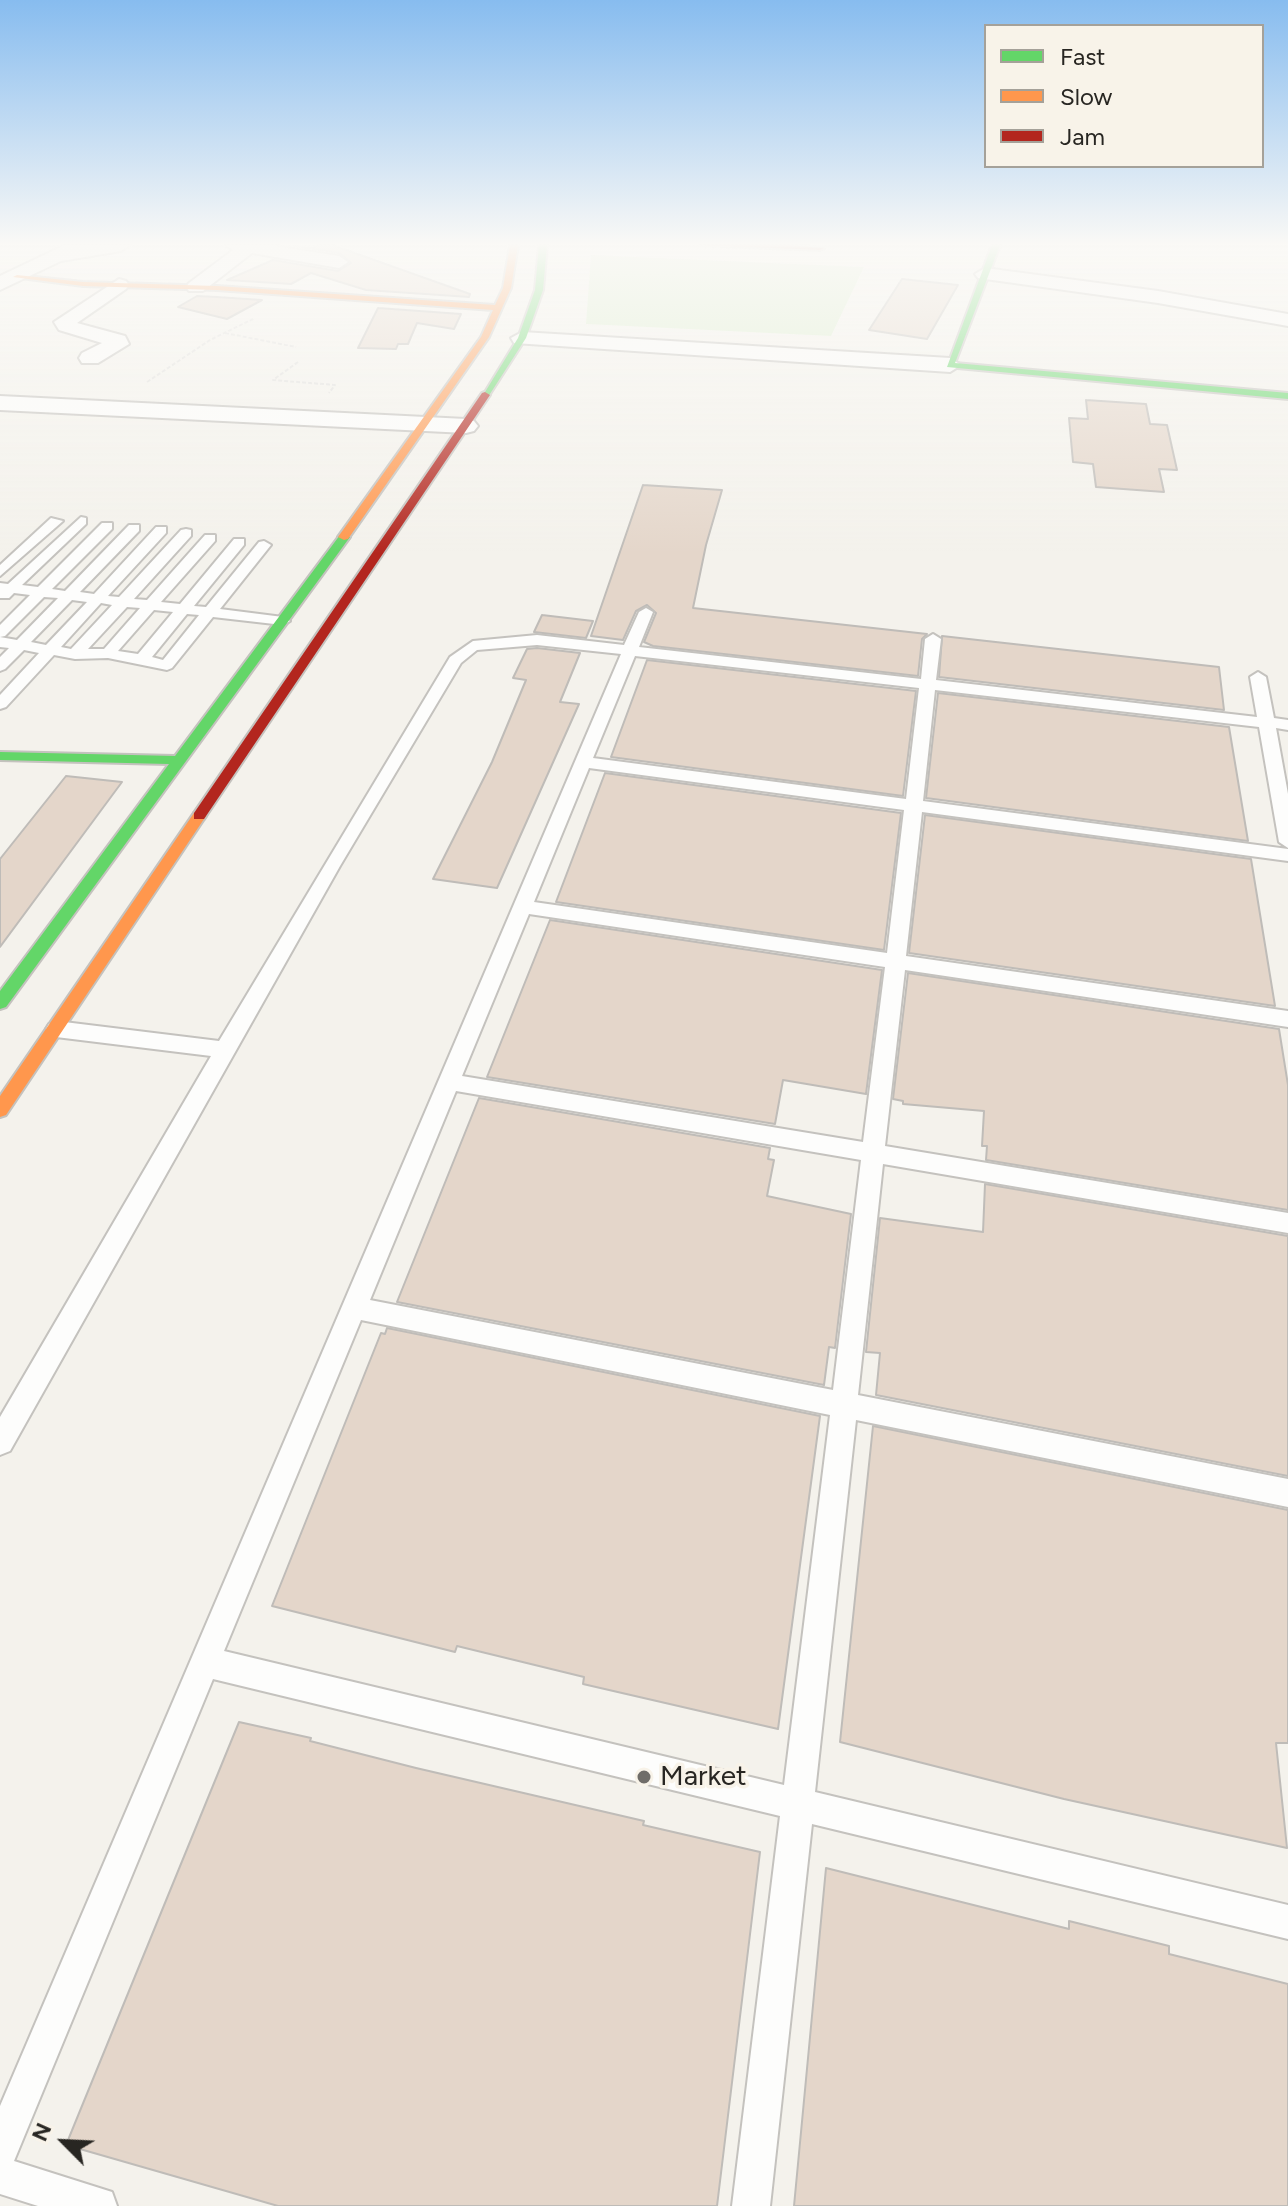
<!DOCTYPE html>
<html>
<head>
<meta charset="utf-8">
<style>
	body { margin:0 }
	#map { position:relative; width:1288px; height:2206px; overflow:hidden; background:#f4f2ec; font-family:Figtree,sans-serif }
	canvas { display:block }
	.legend { position:absolute; left:984px; top:24px; width:280px; height:144px; box-sizing:border-box; background:#f8f3e9; border:2px solid #a5a199; margin:0; padding:10px 14px; list-style:none; font-size:24px; color:#282622 }
	.legend li { display:flex; align-items:center; gap:16px; height:40px }
	.legend b { width:40px; border:2px solid #a5a199 }
	.north { position:absolute; left:24px; top:2102px; width:80px; height:80px; -webkit-text-stroke:6px #f8f3e9; paint-order:stroke; rotate:294deg; font-size:22px; font-weight:700; line-height:32px; text-align:center; color:#282622 }
	.north::after { content:''; display:block; margin:auto; width:28px; height:36px; background:#282622; clip-path:polygon(50% 0,100% 100%,50% 72%,0 100%) }
</style>
</head>
<body>
<div id="map">
<canvas width="1288" height="2206"></canvas>
<ul class="legend">
<li><b style="height:10px;background:#63d668"></b>Fast</li>
<li><b style="height:10px;background:#ff974d"></b>Slow</li>
<li><b style="height:10px;background:#b3261e"></b>Jam</li>
</ul>
<div class="north">N</div>
</div>
<script>
const ctx = document.querySelector('canvas').getContext('2d');
ctx.lineJoin = 'round';
function paint(path, color) { ctx.fillStyle = color; ctx.fill(path, 'evenodd'); }
const toPath = rows => new Path2D(rows.map(r => 'M' + r).join(''));
function strokePath(path, color, width, dash) { ctx.strokeStyle = color; ctx.lineWidth = width; ctx.lineCap = dash ? 'butt' : 'round'; ctx.setLineDash(dash || []); ctx.stroke(path); }
function label(font, color, halo, rows, align = 'center') {
  ctx.font = font + ' Figtree,sans-serif'; ctx.lineWidth = 7; ctx.setLineDash([]); ctx.textBaseline = 'middle'; ctx.strokeStyle = halo; ctx.fillStyle = color; for (const [text, x, y, turn = 0] of rows) {
    ctx.save(); ctx.translate(x, y); ctx.rotate((+turn || 0) * Math.PI / 180); ctx.textAlign = isNaN(turn) ? turn : align; if (halo) ctx.strokeText(text, 0, 0); ctx.fillText(text, 0, 0); ctx.restore();
  }
}
paint(toPath([
	[591,255,863,267,864,267,831,336,586,324]
]), '#daeecc');
const building = toPath([
	[318,245,332,245,470,294,469,297,366,290,311,273,291,284,227,280,273,260,338,271,351,263,339,253,296,246,313,248,318,245],
	[902,279,958,285,927,339,869,330,902,279],
	[197,296,217,297,262,300,227,319,178,307,197,296],
	[378,308,461,314,454,329,417,323,408,344,398,344,396,349,358,348,378,308],
	[1086,400,1146,404,1150,424,1167,425,1177,470,1159,469,1164,492,1096,487,1093,464,1073,462,1069,418,1088,419,1086,400],
	[643,485,722,490,706,545,693,608,927,634,922,639,918,676,653,646,644,642,656,613,647,605,636,611,623,640,591,636,643,485],
	[542,615,593,621,586,638,534,632,542,615],
	[942,636,1219,667,1224,710,939,677,942,636],
	[537,648,580,653,560,702,579,704,497,888,433,879,492,762,526,680,513,678,527,649,537,648],
	[647,660,916,691,903,796,611,757,647,660],
	[938,693,1229,727,1248,841,926,798,938,693],
	[605,773,901,813,884,950,556,902,605,773],
	[66,776,122,782,0,947,0,859,66,776],
	[925,815,1251,859,1275,1006,909,953,925,815],
	[550,920,882,970,866,1094,783,1080,775,1124,487,1077,550,920],
	[908,973,1279,1029,1288,1085,1288,1210,986,1160,987,1146,982,1146,984,1111,903,1104,903,1101,893,1099,908,973],
	[479,1098,770,1148,768,1159,774,1160,767,1196,851,1214,835,1348,829,1347,824,1385,397,1302,479,1098],
	[985,1184,1288,1236,1288,1476,876,1395,880,1353,866,1352,880,1218,983,1232,985,1184],
	[387,1328,820,1416,778,1729,583,1684,584,1677,457,1646,455,1652,272,1606,381,1333,385,1334,387,1328],
	[873,1426,1288,1510,1288,1743,1276,1743,1287,1848,1064,1799,840,1742,873,1426],
	[239,1722,311,1738,310,1741,416,1768,644,1821,643,1825,760,1852,717,2206,278,2206,66,2145,239,1722],
	[826,1868,1069,1929,1069,1921,1169,1946,1169,1954,1288,1984,1288,2206,794,2206,826,1868]
]);
paint(building, '#e4d6ca');
strokePath(building, '#bfbcb8', 2);
const lane = toPath([
	[81,517,86,518,86,524,22,585,38,587,102,523,112,523,112,529,52,589,65,591,129,525,139,525,139,531,80,592,94,594,156,527,166,527,166,533,108,596,119,597,181,530,186,529,191,530,191,536,134,599,147,600,205,535,215,535,215,541,161,602,180,604,234,539,244,539,244,545,194,606,206,607,259,542,264,541,271,545,220,609,283,617,290,621,283,625,213,617,172,668,167,670,108,658,75,659,54,655,6,707,0,709,0,695,39,653,24,650,5,669,0,671,0,657,9,648,0,647,0,625,30,595,14,593,9,598,0,598,0,583,8,584,81,517],
	[44,597,58,598,17,640,0,637,5,636,44,597],
	[72,600,87,602,46,645,31,642,72,600],
	[101,603,112,605,71,649,61,647,101,603],
	[127,607,140,608,104,649,88,649,127,607],
	[154,610,173,612,138,654,118,651,154,610],
	[187,614,199,615,163,660,152,657,187,614],
	[51,518,63,521,0,576,0,565,51,518],
	[646,608,653,612,639,647,921,679,925,639,933,634,941,639,936,680,1257,717,1250,677,1258,672,1266,677,1274,718,1288,720,1288,730,1276,728,1288,794,1288,848,1279,842,1259,727,935,690,923,801,1288,849,1288,861,922,812,906,956,1288,1011,1288,1027,905,970,885,1146,1288,1213,1288,1233,883,1164,858,1395,1288,1479,1288,1507,856,1420,815,1792,1288,1905,1288,1939,812,1824,770,2206,732,2206,780,1816,213,1679,14,2161,112,2192,117,2206,38,2206,0,2194,0,2106,621,654,537,645,477,650,461,663,340,866,10,1451,0,1455,0,1417,211,1056,56,1037,49,1034,46,1029,49,1024,56,1021,219,1041,450,657,473,641,537,635,624,645,639,612,646,608],
	[635,656,919,688,906,799,593,758,635,656],
	[589,768,904,810,887,953,534,902,589,768],
	[529,914,885,967,863,1142,462,1076,529,914],
	[456,1091,861,1160,833,1390,370,1300,456,1091],
	[361,1320,830,1415,784,1785,224,1651,361,1320]
]);
const street = toPath([
	[65,245,130,245,121,251,61,261,0,290,0,276,65,245],
	[226,245,268,245,339,256,348,262,339,268,252,253,203,291,189,291,186,287,189,283,233,250,226,245],
	[985,268,1158,291,1288,314,1288,326,1158,303,978,278,975,274,985,268],
	[119,279,126,281,129,285,126,289,77,323,125,336,129,344,98,363,82,363,79,358,82,353,102,343,59,330,54,322,119,279],
	[522,332,950,358,961,365,950,372,514,343,511,338,522,332],
	[0,396,466,419,474,421,478,426,474,431,466,433,0,410,0,396]
]);
const fast = toPath([
	[539,245,547,245,543,290,526,338,488,397,482,397,518,338,535,290,539,245],
	[992,245,1000,245,955,363,1288,393,1288,399,947,367,992,245],
	[340,535,350,537,6,1007,0,1009,0,991,169,764,0,760,0,752,175,756,340,535]
]);
const slow = toPath([
	[510,245,518,245,511,288,489,337,348,539,344,540,338,537,481,337,493,310,217,290,83,286,13,277,17,275,83,282,217,286,495,305,503,288,510,245],
	[199,811,206,816,6,1115,0,1117,0,1096,194,813,199,811]
]);
const jam = toPath([
	[700,245,787,245,824,248,820,250,700,245],
	[485,392,490,395,204,819,194,819,194,813,482,393,485,392]
]);
strokePath(lane, '#c4c2be', 4);
strokePath(street, '#c4c2be', 4);
strokePath(fast, '#c4c2be', 4);
strokePath(slow, '#c4c2be', 4);
strokePath(jam, '#c4c2be', 4);
strokePath(toPath([
	[225,333,296,347],
	[298,362,273,380,335,385,329,393],
	[147,382,210,340,255,318]
]), '#dfdedc', 2, [4, 2]);
paint(lane, '#fdfdfc');
paint(street, '#fdfdfc');
paint(fast, '#63d668');
paint(slow, '#ff974d');
paint(jam, '#b3261e');
const sky = ctx.createLinearGradient(0, 0, 0, 554);
sky.addColorStop(0, '#87bcef');
sky.addColorStop(0.44, '#faf9f6');
sky.addColorStop(1, '#faf9f600');
ctx.fillStyle = sky;
ctx.fillRect(0, 0, 1288, 554);
for (const [x, y, r, color] of [
	[644,1777,8,"#6f6d69"]
]) { const dot = new Path2D(); dot.arc(x, y, r, 0, 2 * Math.PI); ctx.fillStyle = color; ctx.fill(dot); strokePath(dot, '#f8f3e9', 3); }
label('28px', '#282622', '#f8f3e9', [
	["Market",660,1777]
], 'left');
</script>
</body>
</html>
